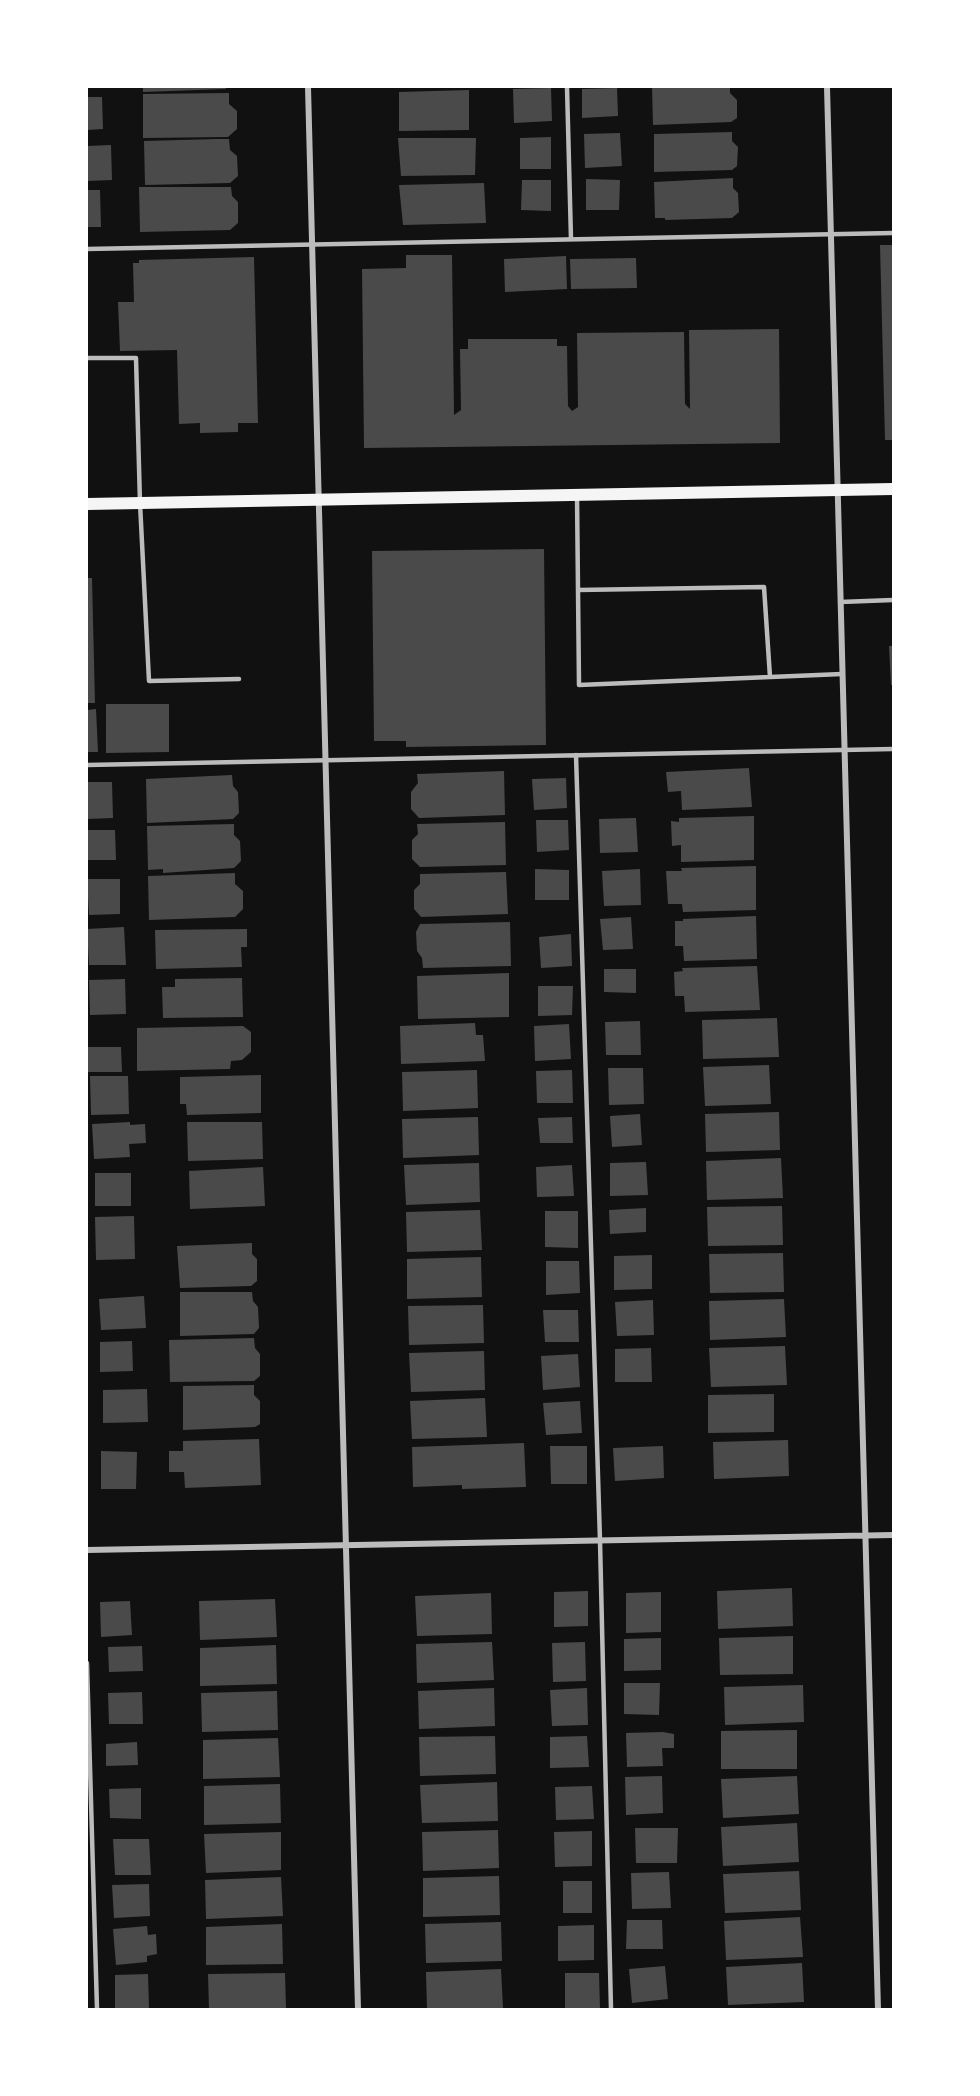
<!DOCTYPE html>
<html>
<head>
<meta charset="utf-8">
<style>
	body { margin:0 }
	#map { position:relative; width:980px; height:2096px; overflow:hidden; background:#111; font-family:Commissioner,sans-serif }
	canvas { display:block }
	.frame { position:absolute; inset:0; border:88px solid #fff; pointer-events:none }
</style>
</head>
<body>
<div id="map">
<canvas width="980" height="2096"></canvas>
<div class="frame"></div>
</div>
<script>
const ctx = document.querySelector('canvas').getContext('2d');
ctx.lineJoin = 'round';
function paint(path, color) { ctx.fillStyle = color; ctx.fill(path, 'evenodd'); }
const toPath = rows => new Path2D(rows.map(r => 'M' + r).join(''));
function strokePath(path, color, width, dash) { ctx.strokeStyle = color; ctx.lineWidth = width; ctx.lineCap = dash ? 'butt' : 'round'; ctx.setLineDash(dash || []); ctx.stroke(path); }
paint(toPath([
	[143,87,228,87,225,89,143,92],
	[652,87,730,87,730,93,737,100,737,118,731,122,653,125],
	[551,88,552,121,514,123,513,89],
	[617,88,618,116,582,118,582,89],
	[469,90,469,130,399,131,399,92],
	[229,93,229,104,237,111,237,129,228,137,143,138,143,94],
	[87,97,102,97,103,129,87,130],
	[732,132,732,141,738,147,737,166,732,170,654,172,654,134],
	[620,133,622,166,585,168,584,134],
	[551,137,551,169,520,169,520,138],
	[398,138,476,138,475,175,401,176],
	[216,139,229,139,230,150,237,156,238,176,230,183,145,185,144,141],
	[111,145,112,180,87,181,87,146],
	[733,178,733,188,738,193,739,212,732,218,665,220,665,218,655,218,654,182],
	[586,179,620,180,619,210,586,210],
	[522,180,551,180,551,211,521,210],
	[484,183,486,223,403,225,399,185],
	[139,187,231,187,232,196,238,202,238,223,230,230,140,232],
	[87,190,100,190,101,227,87,227],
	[880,245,893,245,893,440,885,440],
	[406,255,452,255,454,415,461,410,460,349,468,349,468,339,557,339,557,346,567,346,568,406,572,411,578,407,577,333,684,332,685,404,690,409,689,330,779,329,780,443,364,448,362,269,406,268],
	[566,256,567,289,505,292,504,259],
	[254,257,258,423,238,423,238,432,200,433,200,423,179,424,177,350,120,351,118,302,134,302,133,263,139,263,139,260],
	[636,258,637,288,571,289,570,259],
	[544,549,546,745,406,747,406,741,374,741,372,551],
	[87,578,92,578,95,703,87,703],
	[889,646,893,646,893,685,891,685],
	[106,704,169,704,169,752,106,753],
	[96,709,98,752,87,752,87,710],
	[749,768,752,807,682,810,681,791,668,792,666,772],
	[504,771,505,815,419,818,411,809,411,792,418,783,417,774],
	[232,775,233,786,238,792,239,813,233,819,147,823,146,779],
	[566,778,567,808,534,810,532,779],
	[87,782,112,782,113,818,87,819],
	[754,816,754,860,681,862,681,845,672,846,671,821,679,822,679,818],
	[636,818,638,852,600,853,599,819],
	[536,820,568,820,569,850,537,852],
	[505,822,506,865,420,867,412,859,412,840,418,834,417,824],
	[234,824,234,835,240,841,241,861,234,868,163,873,163,869,148,870,147,826],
	[87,830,115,830,116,860,87,860],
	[756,866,756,910,683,912,682,904,668,904,666,871,682,871,681,868],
	[535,869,569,870,569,900,535,900],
	[640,869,641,905,604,906,602,871],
	[506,872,508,914,421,917,414,909,414,890,420,884,420,874],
	[235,873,235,884,243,891,243,909,235,917,149,920,148,876],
	[87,879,120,879,120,914,89,915],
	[756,916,757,959,684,961,683,946,675,946,675,921,683,921,683,919],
	[631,917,633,949,603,950,600,919],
	[510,922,511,966,423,968,422,958,417,951,416,932,420,924],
	[124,927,126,965,89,965,87,929],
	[247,929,247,947,241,947,242,967,156,969,155,930],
	[571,934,572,966,541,968,539,937],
	[757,966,760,1010,685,1012,684,996,675,996,674,972,683,971,682,968],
	[604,969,636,969,636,993,604,992],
	[509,973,509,1017,418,1019,417,976],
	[242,978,243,1017,163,1018,162,987,175,987,175,979],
	[125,979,126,1014,90,1015,89,980],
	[538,986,573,986,572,1015,538,1016],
	[777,1018,779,1057,703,1059,702,1020],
	[640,1021,641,1055,606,1055,605,1022],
	[475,1023,476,1035,483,1035,485,1061,401,1064,400,1026],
	[569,1024,571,1059,535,1061,534,1026],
	[243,1026,251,1032,251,1052,242,1060,231,1061,230,1069,137,1071,137,1028],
	[87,1047,121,1047,122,1072,88,1072],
	[769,1065,771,1104,705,1106,703,1067],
	[608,1068,643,1068,644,1104,609,1105],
	[477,1070,478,1108,403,1111,402,1072],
	[572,1070,573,1103,537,1103,536,1071],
	[261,1075,261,1113,187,1115,186,1104,180,1104,180,1077],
	[90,1076,128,1076,129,1114,91,1115],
	[779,1112,780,1150,706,1152,705,1114],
	[640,1114,642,1145,612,1147,610,1116],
	[478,1117,479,1155,403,1158,402,1119],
	[572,1117,573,1143,540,1143,538,1118],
	[130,1122,130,1125,145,1124,146,1143,129,1144,130,1157,94,1159,92,1124],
	[187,1122,262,1122,263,1159,188,1161],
	[781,1158,783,1198,707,1200,706,1161],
	[646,1162,648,1195,610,1196,610,1163],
	[479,1163,480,1202,406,1205,404,1165],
	[572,1165,574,1196,537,1197,536,1167],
	[263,1167,265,1206,190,1209,189,1171],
	[95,1173,131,1173,131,1206,95,1206],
	[782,1206,783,1245,708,1246,707,1207],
	[646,1208,646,1232,610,1234,609,1210],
	[480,1210,482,1250,407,1252,406,1212],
	[545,1211,578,1211,578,1248,545,1247],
	[134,1216,135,1259,96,1260,95,1217],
	[252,1243,252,1254,257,1259,257,1281,251,1286,180,1288,177,1246],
	[783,1253,784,1292,710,1293,709,1254],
	[652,1255,652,1289,614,1290,614,1256],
	[481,1257,482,1297,407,1299,407,1259],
	[546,1261,579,1261,580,1293,546,1295],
	[180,1292,252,1292,253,1301,258,1307,259,1328,254,1334,180,1336],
	[144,1296,146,1328,101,1330,99,1299],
	[784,1299,786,1337,710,1340,709,1301],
	[653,1300,654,1335,617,1336,615,1302],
	[483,1305,484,1343,409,1345,408,1306],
	[543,1310,578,1310,579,1342,545,1342],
	[254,1338,255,1348,260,1354,260,1376,254,1381,170,1382,169,1340],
	[132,1341,133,1371,100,1372,100,1342],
	[785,1346,787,1385,711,1387,709,1348],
	[651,1348,652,1382,615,1382,615,1349],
	[484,1351,485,1390,411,1392,409,1353],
	[578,1354,580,1387,543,1390,541,1356],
	[254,1385,254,1395,260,1401,260,1424,255,1427,183,1430,183,1386],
	[147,1389,148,1422,103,1423,103,1390],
	[774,1394,774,1432,708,1433,708,1395],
	[485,1398,487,1437,412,1439,410,1401],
	[580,1401,582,1433,546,1435,543,1403],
	[259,1439,261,1485,185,1488,184,1472,169,1472,169,1451,183,1451,183,1441],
	[788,1440,789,1476,714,1479,713,1442],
	[524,1443,526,1487,462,1489,462,1485,413,1487,412,1447],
	[550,1446,587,1446,587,1484,551,1484],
	[663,1446,664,1478,615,1481,613,1448],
	[101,1451,137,1452,136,1489,101,1489],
	[792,1588,793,1626,718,1629,717,1591],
	[588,1591,588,1626,554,1627,554,1592],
	[661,1592,661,1632,626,1633,626,1593],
	[491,1593,492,1634,417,1636,415,1596],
	[275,1599,277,1637,200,1640,199,1601],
	[130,1601,132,1635,101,1637,100,1602],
	[793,1636,793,1674,720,1675,719,1638],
	[661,1638,661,1670,624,1671,624,1639],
	[492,1642,494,1680,417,1683,416,1644],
	[585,1642,586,1681,553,1682,552,1643],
	[276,1645,277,1684,200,1686,200,1648],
	[142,1646,143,1671,109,1672,108,1647],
	[624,1683,660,1683,659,1715,624,1714],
	[803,1685,804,1722,725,1725,724,1687],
	[494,1688,495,1726,419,1729,418,1691],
	[587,1688,588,1725,552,1726,550,1690],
	[277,1691,278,1730,202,1732,201,1693],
	[142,1692,143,1724,109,1724,108,1693],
	[797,1730,797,1769,721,1769,721,1731],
	[663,1732,674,1734,674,1748,662,1748,663,1766,627,1767,626,1733],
	[495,1736,496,1774,420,1776,419,1737],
	[587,1736,589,1767,550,1768,550,1737],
	[278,1738,280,1777,203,1779,203,1740],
	[137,1742,138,1765,106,1766,106,1744],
	[662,1776,663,1813,626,1815,625,1777],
	[797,1776,799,1814,723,1818,721,1779],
	[497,1782,498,1821,422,1823,420,1785],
	[280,1784,281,1823,204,1825,204,1786],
	[592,1786,594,1819,556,1820,555,1787],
	[141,1788,141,1819,110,1818,109,1789],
	[797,1823,799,1862,723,1866,721,1827],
	[635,1828,678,1828,677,1863,636,1863],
	[498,1830,499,1868,423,1871,422,1832],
	[592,1831,592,1866,555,1867,554,1832],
	[281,1832,281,1870,206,1873,204,1834],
	[113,1839,149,1839,151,1875,115,1875],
	[799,1871,801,1910,725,1913,723,1874],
	[669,1872,671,1908,632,1909,631,1873],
	[499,1876,500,1915,423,1917,423,1878],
	[281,1877,283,1916,206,1919,205,1880],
	[563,1881,592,1881,592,1913,563,1913],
	[149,1884,150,1916,114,1918,112,1885],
	[800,1917,803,1957,726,1960,724,1921],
	[627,1920,662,1920,663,1949,626,1949],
	[501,1922,502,1961,426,1963,425,1924],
	[282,1924,283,1964,206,1965,206,1927],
	[594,1925,594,1960,558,1961,558,1926],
	[147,1926,148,1935,156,1934,157,1954,147,1956,147,1962,116,1965,113,1929],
	[802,1963,804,2002,728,2005,726,1967],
	[665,1966,668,1999,632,2003,629,1969],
	[501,1969,503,2008,427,2009,426,1972],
	[285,1973,286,2009,209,2009,208,1974],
	[565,1973,599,1973,600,2009,565,2009],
	[148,1974,149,2008,115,2009,115,1975]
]), '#4a4a4a');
strokePath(toPath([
	[567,87,571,239],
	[87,249,893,233],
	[87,358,136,358,140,503,149,681,239,679],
	[577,495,579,685,842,674],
	[578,590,764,587,770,677],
	[840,602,893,600],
	[576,755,600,1541,611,2009],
	[87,765,893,749],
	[87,1663,97,2009]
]), '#bcbcbc', 4.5);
strokePath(toPath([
	[308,87,358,2009],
	[827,87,878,2009],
	[87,1550,893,1535]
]), '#bcbcbc', 6);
strokePath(toPath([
	[87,504,893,489]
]), '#f5f5f5', 12);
</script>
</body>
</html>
